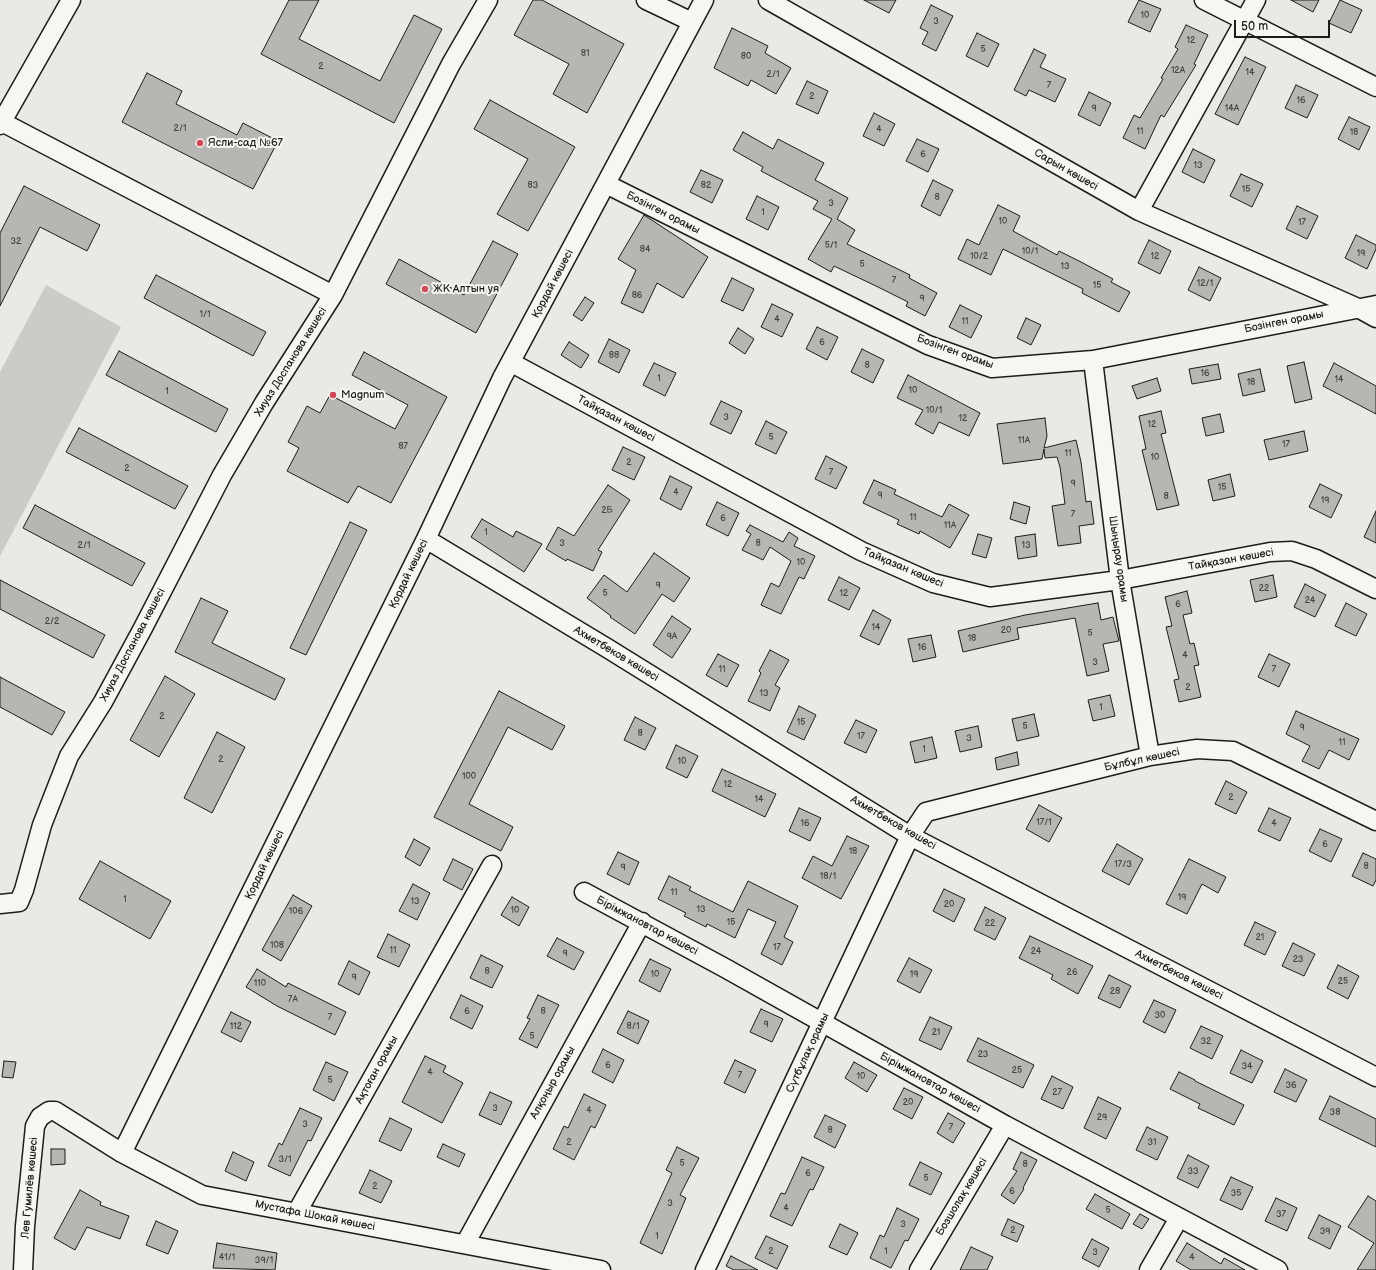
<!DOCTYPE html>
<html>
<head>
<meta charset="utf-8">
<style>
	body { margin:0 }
	#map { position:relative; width:1376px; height:1270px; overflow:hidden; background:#e9e9e5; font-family:"Balsamiq Sans",sans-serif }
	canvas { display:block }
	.scale { position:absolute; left:1234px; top:20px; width:96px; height:18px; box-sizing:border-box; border:2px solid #1c1c1c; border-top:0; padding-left:5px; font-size:12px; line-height:14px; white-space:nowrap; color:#1c1c1c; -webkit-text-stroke:3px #f6f6f2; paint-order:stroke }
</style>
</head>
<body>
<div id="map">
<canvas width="1376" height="1270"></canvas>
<div class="scale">50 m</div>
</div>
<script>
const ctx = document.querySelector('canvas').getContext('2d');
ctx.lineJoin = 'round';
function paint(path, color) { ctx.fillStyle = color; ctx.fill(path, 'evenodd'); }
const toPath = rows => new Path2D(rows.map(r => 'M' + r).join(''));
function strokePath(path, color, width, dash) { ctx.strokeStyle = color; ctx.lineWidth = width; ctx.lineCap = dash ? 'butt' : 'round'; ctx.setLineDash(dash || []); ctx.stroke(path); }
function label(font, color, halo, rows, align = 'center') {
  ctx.font = font + ' "Balsamiq Sans",sans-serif'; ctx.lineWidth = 4; ctx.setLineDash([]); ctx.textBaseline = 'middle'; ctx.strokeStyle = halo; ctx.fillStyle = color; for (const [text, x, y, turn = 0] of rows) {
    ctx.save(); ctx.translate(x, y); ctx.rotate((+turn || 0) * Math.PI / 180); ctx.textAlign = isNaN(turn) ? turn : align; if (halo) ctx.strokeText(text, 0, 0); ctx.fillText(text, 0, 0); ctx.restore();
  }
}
paint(toPath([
	[46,285,121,327,0,556,0,372]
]), '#cbcbc7');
const building = toPath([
	[289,0,319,0,299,39,380,81,414,15,442,29,394,123,261,54,289,0],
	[533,0,542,0,624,44,587,113,553,94,569,64,514,35,533,0],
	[864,0,896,0,889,13,864,0],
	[1139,0,1161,9,1150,32,1128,22,1139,0],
	[1291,0,1319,0,1313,12,1291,0],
	[1340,0,1362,10,1351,33,1329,23,1340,0],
	[931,5,953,16,936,51,922,44,928,32,920,28,931,5],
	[1186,25,1208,35,1194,64,1196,65,1164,117,1161,115,1145,149,1123,138,1134,115,1140,118,1163,79,1161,78,1178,49,1175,47,1186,25],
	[732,28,768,46,765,53,791,68,776,94,751,80,748,86,714,68,732,28],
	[977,33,999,44,988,67,966,56,977,33],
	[1034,49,1046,55,1040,67,1066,79,1055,102,1029,90,1026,96,1014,90,1034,49],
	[1245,57,1266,67,1238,125,1215,114,1245,57],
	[147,73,182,91,176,104,237,135,243,123,278,141,253,189,122,122,147,73],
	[807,81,828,91,818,114,796,104,807,81],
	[1296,85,1318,95,1307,118,1285,108,1296,85],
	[1089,92,1111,103,1100,126,1078,115,1089,92],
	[490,100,575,147,528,231,497,214,528,159,474,129,490,100],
	[874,113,895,124,884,146,863,136,874,113],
	[1349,117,1370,127,1359,150,1338,139,1349,117],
	[743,132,773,149,778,139,824,163,815,180,848,198,837,219,855,230,847,244,910,275,909,278,937,293,925,316,906,306,908,302,878,287,834,266,831,272,808,259,832,219,813,209,818,201,761,171,763,167,733,150,743,132],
	[917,139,939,149,928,172,906,161,917,139],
	[1193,149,1215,160,1204,183,1182,172,1193,149],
	[701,170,723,180,712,203,690,192,701,170],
	[1241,174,1263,184,1252,207,1230,196,1241,174],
	[933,180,953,190,940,216,921,206,933,180],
	[24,186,100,225,87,251,40,227,0,306,0,233,24,186],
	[757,196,779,207,768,230,746,219,757,196],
	[998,205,1020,216,1013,231,1057,255,1059,251,1081,262,1113,279,1111,282,1130,292,1119,312,1082,293,1083,289,1003,249,991,275,958,259,967,239,979,245,998,205],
	[1297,206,1318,216,1307,239,1286,229,1297,206],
	[644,215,708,257,683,298,657,283,643,313,621,303,636,270,618,259,644,215],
	[1356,235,1376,245,1376,249,1367,269,1345,258,1356,235],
	[1149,240,1171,251,1160,274,1138,263,1149,240],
	[493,241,518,254,476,333,386,284,399,259,464,295,493,241],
	[1199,267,1221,278,1210,301,1188,290,1199,267],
	[156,275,266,332,253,356,144,298,156,275],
	[732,278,754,289,743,311,721,301,732,278],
	[585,297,594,303,582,321,573,315,585,297],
	[772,304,793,314,782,337,761,327,772,304],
	[960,305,982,316,971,338,949,327,960,305],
	[1026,318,1041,325,1031,345,1017,338,1026,318],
	[817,327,838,337,827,360,806,349,817,327],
	[738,328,754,339,745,354,729,343,738,328],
	[609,339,630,350,619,373,598,362,609,339],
	[569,342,589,355,581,368,561,355,569,342],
	[862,349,884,360,873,383,851,372,862,349],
	[119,351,228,409,216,432,106,375,119,351],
	[364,352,447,397,391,503,358,486,348,503,287,471,299,448,288,442,307,406,320,413,330,395,395,429,408,405,352,375,364,352],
	[1304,362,1312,399,1295,403,1287,366,1304,362],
	[654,363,676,373,665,396,643,385,654,363],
	[1334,363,1376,386,1376,414,1323,386,1334,363],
	[1218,364,1221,379,1192,384,1189,369,1218,364],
	[1260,369,1265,391,1243,396,1238,374,1260,369],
	[908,375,980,413,969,436,939,422,933,434,915,424,923,410,897,398,908,375],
	[1157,378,1161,391,1137,399,1132,386,1157,378],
	[721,401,742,411,731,434,710,424,721,401],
	[1161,411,1166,433,1161,434,1179,505,1157,510,1142,450,1146,449,1139,416,1161,411],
	[1220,414,1224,432,1206,436,1202,418,1220,414],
	[1045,418,1047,436,1044,448,1076,440,1081,462,1086,502,1091,501,1094,524,1079,526,1081,543,1058,546,1052,506,1065,504,1060,467,1057,457,1045,458,1044,449,1042,459,1003,464,997,424,1045,418],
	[766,421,787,432,776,454,755,444,766,421],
	[79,428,188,486,175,509,66,452,79,428],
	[1304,431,1308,451,1269,460,1264,440,1304,431],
	[623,447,645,457,634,480,612,470,623,447],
	[826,456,847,467,836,489,815,479,826,456],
	[1230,474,1235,496,1213,501,1208,480,1230,474],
	[670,476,692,487,681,510,660,499,670,476],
	[874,480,896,490,894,494,942,517,949,504,969,515,950,548,920,531,919,534,897,524,899,520,863,503,874,480],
	[1320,484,1342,495,1331,518,1309,507,1320,484],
	[608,485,630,500,598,550,602,552,593,571,567,559,566,561,546,549,558,527,574,536,608,485],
	[717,502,739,513,728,536,706,525,717,502],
	[1014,502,1030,507,1026,524,1010,519,1014,502],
	[35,505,145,563,132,586,23,528,35,505],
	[1376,511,1376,543,1364,537,1376,511],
	[482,519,513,537,516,531,542,544,524,572,471,537,482,519],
	[350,522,367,530,306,655,290,648,350,522],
	[750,525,783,542,789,532,798,538,794,546,815,556,804,579,799,577,781,614,761,605,771,583,779,587,791,561,770,547,763,560,742,550,751,534,746,531,750,525],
	[978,534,992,538,986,558,972,554,978,534],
	[1035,534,1037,556,1018,559,1015,537,1035,534],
	[654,553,690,578,674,602,662,594,635,634,610,617,611,616,587,598,604,575,627,592,654,553],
	[1273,575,1277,597,1255,602,1250,580,1273,575],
	[839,577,860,588,849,610,828,600,839,577],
	[0,580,105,635,93,658,0,609,0,580],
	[1305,584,1326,595,1315,617,1294,607,1305,584],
	[1187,591,1192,613,1183,615,1190,644,1194,643,1199,665,1194,666,1201,697,1179,702,1174,680,1179,679,1166,627,1172,626,1165,597,1187,591],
	[201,598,228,611,212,643,285,679,275,700,175,652,201,598],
	[1098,603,1101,620,1113,617,1119,641,1103,644,1109,671,1087,676,1075,618,1017,628,1019,639,963,652,958,631,1025,615,1098,603],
	[1346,603,1367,614,1356,636,1335,626,1346,603],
	[873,610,891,620,879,645,860,636,873,610],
	[672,616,691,629,672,658,653,645,672,616],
	[931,635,936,657,913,662,908,639,931,635],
	[770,650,789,660,775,685,780,688,770,711,748,701,761,673,759,671,770,650],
	[718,654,739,665,727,687,706,675,718,654],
	[1269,654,1290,664,1279,687,1258,677,1269,654],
	[165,676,195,694,159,757,130,740,165,676],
	[0,677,65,712,52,735,0,707,0,677],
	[499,691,565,726,552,750,508,727,469,804,513,827,501,851,434,817,499,691],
	[1110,695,1115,716,1093,721,1088,700,1110,695],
	[799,706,816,715,804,740,787,732,799,706],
	[1296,711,1359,739,1349,760,1329,750,1319,769,1302,761,1310,746,1286,734,1296,711],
	[1034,714,1039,736,1017,741,1012,719,1034,714],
	[635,717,656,728,645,750,624,740,635,717],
	[856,720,877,730,866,753,844,743,856,720],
	[978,726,982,747,960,752,955,731,978,726],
	[217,732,245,747,212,813,184,798,217,732],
	[932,737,937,758,915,763,910,742,932,737],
	[676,745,698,756,687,778,666,768,676,745],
	[1017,752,1019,765,997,770,995,758,1017,752],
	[722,769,776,794,765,817,712,791,722,769],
	[1226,781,1247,792,1236,814,1215,804,1226,781],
	[1039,805,1062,818,1049,842,1026,829,1039,805],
	[799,808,821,818,810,841,789,831,799,808],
	[1269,808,1291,818,1280,841,1258,831,1269,808],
	[1320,829,1342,839,1331,862,1309,851,1320,829],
	[847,836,869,846,841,899,802,878,813,856,832,866,847,836],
	[414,839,430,848,420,866,405,857,414,839],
	[1117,844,1143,859,1129,885,1102,871,1117,844],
	[618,852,639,862,629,885,607,874,618,852],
	[1363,853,1376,859,1376,880,1373,886,1352,876,1363,853],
	[453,859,473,869,462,890,443,880,453,859],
	[1189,859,1226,877,1218,893,1202,884,1187,914,1166,904,1189,859],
	[100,861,171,901,150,939,79,899,100,861],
	[669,876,691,887,689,890,733,912,748,881,798,906,784,937,793,942,782,965,761,954,776,922,748,909,735,938,707,924,706,927,684,916,686,913,658,899,669,876],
	[413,884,430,893,417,920,399,911,413,884],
	[944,889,965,899,954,922,933,911,944,889],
	[293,895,312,906,281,961,262,950,293,895],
	[512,897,529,907,519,926,501,915,512,897],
	[985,907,1006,918,995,940,974,930,985,907],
	[1255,922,1276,932,1265,955,1244,945,1255,922],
	[388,934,410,945,399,967,377,957,388,934],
	[1030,936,1093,966,1078,994,1051,979,1053,975,1019,958,1030,936],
	[557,938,584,952,574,970,547,956,557,938],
	[1293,943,1315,954,1304,976,1282,966,1293,943],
	[481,955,503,966,492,988,470,978,481,955],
	[909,958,932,970,920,993,897,981,909,958],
	[650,959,671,969,660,992,639,981,650,959],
	[349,961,370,972,359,995,338,984,349,961],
	[1338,965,1359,976,1348,999,1327,988,1338,965],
	[257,969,286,987,288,983,346,1012,335,1035,277,1006,246,987,257,969],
	[1109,975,1131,986,1120,1008,1098,998,1109,975],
	[461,995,483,1006,472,1029,450,1018,461,995],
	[538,995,559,1005,537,1048,519,1039,530,1019,527,1018,538,995],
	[1154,1000,1176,1010,1165,1033,1143,1022,1154,1000],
	[761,1009,783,1019,772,1042,750,1032,761,1009],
	[628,1011,649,1021,638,1044,617,1033,628,1011],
	[231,1012,251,1022,241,1042,221,1032,231,1012],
	[930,1017,952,1027,941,1050,919,1040,930,1017],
	[1201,1026,1223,1036,1212,1059,1190,1048,1201,1026],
	[978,1038,1034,1065,1023,1088,967,1061,978,1038],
	[603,1049,624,1060,613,1083,592,1072,603,1049],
	[1241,1050,1263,1061,1252,1083,1230,1073,1241,1050],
	[425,1056,446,1066,443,1072,463,1083,442,1123,402,1102,425,1056],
	[735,1060,756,1070,745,1093,724,1083,735,1060],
	[4,1061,16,1062,13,1078,2,1077,4,1061],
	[326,1062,348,1072,334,1101,313,1090,326,1062],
	[854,1062,877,1075,867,1092,845,1078,854,1062],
	[1285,1069,1307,1080,1296,1102,1274,1092,1285,1069],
	[1179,1072,1195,1080,1195,1081,1244,1105,1234,1125,1198,1108,1200,1104,1170,1089,1179,1072],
	[1052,1076,1073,1087,1063,1109,1041,1099,1052,1076],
	[904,1088,923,1097,912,1119,893,1109,904,1088],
	[490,1092,512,1102,501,1125,479,1115,490,1092],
	[584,1094,606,1105,595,1128,591,1126,574,1160,553,1149,564,1126,568,1128,584,1094],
	[1330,1096,1376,1119,1376,1147,1319,1119,1330,1096],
	[1098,1097,1121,1108,1106,1139,1084,1128,1098,1097],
	[300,1108,322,1118,311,1141,308,1140,290,1176,268,1166,279,1143,282,1145,300,1108],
	[948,1113,965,1123,953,1143,937,1133,948,1113],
	[825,1115,846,1125,835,1148,814,1137,825,1115],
	[390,1118,412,1129,401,1151,379,1141,390,1118],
	[1147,1127,1168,1137,1157,1160,1136,1150,1147,1127],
	[443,1144,465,1154,459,1167,437,1157,443,1144],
	[677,1147,699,1158,680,1195,686,1198,662,1254,640,1243,672,1173,666,1170,677,1147],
	[51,1149,65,1149,65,1164,51,1165,51,1149],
	[233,1152,254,1162,246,1181,225,1171,233,1152],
	[1021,1152,1037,1160,1023,1188,1024,1189,1014,1204,1001,1195,1017,1171,1013,1169,1021,1152],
	[1188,1155,1209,1166,1198,1188,1177,1178,1188,1155],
	[802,1157,824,1167,813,1190,810,1189,792,1226,770,1216,781,1193,785,1194,802,1157],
	[920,1162,942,1173,931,1195,909,1185,920,1162],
	[370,1170,392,1181,381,1203,359,1193,370,1170],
	[1231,1177,1253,1187,1242,1210,1220,1200,1231,1177],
	[80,1190,101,1202,100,1205,129,1216,120,1239,87,1227,75,1250,54,1238,80,1190],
	[1095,1194,1130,1214,1122,1229,1086,1209,1095,1194],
	[1368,1196,1376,1201,1376,1270,1357,1270,1374,1243,1348,1227,1368,1196],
	[1276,1198,1297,1208,1287,1231,1265,1221,1276,1198],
	[897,1208,919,1219,908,1241,905,1240,891,1268,870,1258,880,1235,884,1237,897,1208],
	[1140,1214,1149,1219,1142,1229,1133,1224,1140,1214],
	[1319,1215,1341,1226,1330,1249,1308,1238,1319,1215],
	[1008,1219,1024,1226,1017,1242,1001,1235,1008,1219],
	[156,1221,178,1231,168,1254,146,1245,156,1221],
	[840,1224,858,1233,847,1255,829,1247,840,1224],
	[766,1236,788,1246,777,1269,755,1258,766,1236],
	[1092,1239,1109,1248,1099,1267,1082,1258,1092,1239],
	[217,1243,277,1253,275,1270,213,1268,217,1243],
	[1187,1243,1221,1264,1224,1258,1245,1270,1191,1270,1176,1261,1187,1243],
	[971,1247,993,1257,987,1270,960,1270,971,1247],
	[731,1256,758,1270,734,1270,726,1266,731,1256]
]);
paint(building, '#b6b6b3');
strokePath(building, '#1c1c1c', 1);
const minor = toPath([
	[646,0,692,22],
	[768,0,1139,211,1358,308,1376,318],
	[1204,0,1376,87],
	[0,121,333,295],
	[0,125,71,0],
	[606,184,928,345,992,368,1093,360,1376,305],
	[1139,211,1256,0],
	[1093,360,1120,580,1150,756],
	[512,363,861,551,933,583,990,597,1120,580,1270,552,1292,551,1316,559,1376,589],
	[426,539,607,648,910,836,1376,1077],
	[584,892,725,968,1005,1125,1278,1270],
	[0,904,19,902,24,890,42,825,69,756,103,702,143,628,222,475,264,403,333,295,451,64,488,0],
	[122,1153,426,539,502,378,704,0],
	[297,1212,492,865],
	[465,1244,642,922],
	[23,1270,25,1226,35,1126,40,1117,49,1111,55,1111,122,1153,202,1195,601,1270],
	[705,1270,910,836,926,812,1150,756,1197,749,1233,751,1376,821],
	[919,1270,1005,1125],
	[1149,1270,1179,1218]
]);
strokePath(minor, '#1c1c1c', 21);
strokePath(minor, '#f6f6f2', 18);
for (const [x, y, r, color] of [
	[200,143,4,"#d1495b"],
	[425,289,4,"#d1495b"],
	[333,395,4,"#d1495b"]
]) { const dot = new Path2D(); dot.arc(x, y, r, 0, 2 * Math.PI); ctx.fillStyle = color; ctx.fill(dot); strokePath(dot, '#f6f6f2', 1.5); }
label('9px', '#424242', null, [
	["10",1145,16],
	["3",936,22],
	["12",1191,41],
	["5",983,50],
	["81",585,54],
	["80",746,57],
	["2",321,67],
	["12А",1178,71],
	["14",1250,73],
	["2/1",773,75],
	["7",1049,86],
	["2",812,97],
	["16",1301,101],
	["9",1094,109],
	["14А",1232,109],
	["2/1",180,129],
	["4",879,130],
	["11",1140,132],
	["18",1354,133],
	["6",923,155],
	["13",1198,166],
	["83",533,186],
	["82",706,186],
	["15",1246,190],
	["8",937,198],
	["3",831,204],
	["1",763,213],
	["10",1003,222],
	["17",1302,223],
	["32",16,242],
	["5/1",831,246],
	["84",645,250],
	["10/1",1030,252],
	["19",1361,254],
	["10/2",979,257],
	["12",1155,257],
	["5",862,265],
	["13",1065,267],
	["7",894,281],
	["12/1",1205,284],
	["15",1097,286],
	["86",637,296],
	["9",922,299],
	["1/1",205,315],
	["4",777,320],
	["11",965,322],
	["6",822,343],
	["88",614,356],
	["8",867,366],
	["16",1205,374],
	["1",659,379],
	["14",1339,380],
	["18",1251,383],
	["10",913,391],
	["1",167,392],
	["10/1",934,411],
	["3",726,418],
	["12",963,419],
	["12",1152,425],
	["5",771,438],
	["11А",1024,441],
	["17",1286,445],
	["87",403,447],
	["11",1068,454],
	["10",1155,458],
	["2",629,463],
	["2",127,469],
	["7",831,473],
	["9",1073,484],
	["15",1222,488],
	["4",676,493],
	["9",880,496],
	["8",1166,497],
	["19",1325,501],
	["2Б",607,511],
	["7",1073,515],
	["11",913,518],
	["6",723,519],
	["11А",950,526],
	["1",486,533],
	["3",562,544],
	["8",758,544],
	["2/1",84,546],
	["13",1026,546],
	["10",801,563],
	["9",658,586],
	["22",1264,589],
	["5",605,594],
	["12",844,594],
	["24",1310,601],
	["6",1178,605],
	["2/2",52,622],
	["14",876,628],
	["20",1006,631],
	["5",1090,634],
	["9А",672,637],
	["18",972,639],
	["16",922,648],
	["4",1185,656],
	["3",1095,663],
	["11",722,670],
	["7",1274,670],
	["2",1188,688],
	["13",764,694],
	["1",1101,708],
	["2",162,717],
	["15",801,723],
	["5",1025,727],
	["9",1302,728],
	["8",640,734],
	["17",861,737],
	["3",969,739],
	["11",1342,743],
	["1",924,750],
	["2",221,760],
	["10",682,762],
	["100",469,777],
	["12",728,785],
	["2",1231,798],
	["14",759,800],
	["17/1",1044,823],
	["16",805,824],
	["4",1274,824],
	["6",1325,845],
	["18",853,852],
	["17/3",1123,865],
	["8",1366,867],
	["9",623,868],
	["18/1",828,877],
	["11",674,893],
	["19",1182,898],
	["1",125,900],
	["13",415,902],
	["20",949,905],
	["13",701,910],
	["10",515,911],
	["106",296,912],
	["15",731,923],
	["22",990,924],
	["21",1260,938],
	["108",277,946],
	["17",777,948],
	["11",393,951],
	["24",1036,952],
	["9",565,954],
	["23",1298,960],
	["8",487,972],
	["26",1072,973],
	["10",655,975],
	["19",914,975],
	["9",354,978],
	["25",1343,982],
	["110",260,984],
	["28",1115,992],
	["7А",293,1000],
	["6",467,1012],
	["8",543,1012],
	["30",1160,1016],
	["7",330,1018],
	["9",766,1025],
	["112",236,1027],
	["8/1",633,1027],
	["21",936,1033],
	["5",532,1037],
	["32",1206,1042],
	["23",983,1055],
	["6",608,1066],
	["34",1247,1067],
	["25",1017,1071],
	["4",430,1073],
	["7",740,1076],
	["10",861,1077],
	["5",330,1081],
	["36",1291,1086],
	["27",1057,1093],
	["20",908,1103],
	["3",495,1109],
	["4",589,1111],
	["38",1335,1113],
	["29",1102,1118],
	["3",305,1125],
	["7",951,1128],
	["8",830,1131],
	["2",569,1143],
	["31",1152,1143],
	["3/1",285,1160],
	["5",682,1164],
	["8",1025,1165],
	["33",1193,1172],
	["6",808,1174],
	["5",926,1179],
	["2",375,1187],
	["6",1012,1192],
	["35",1236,1194],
	["3",670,1204],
	["4",786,1209],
	["5",1108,1211],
	["37",1281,1215],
	["3",903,1225],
	["2",1013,1231],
	["39",1325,1232],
	["1",657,1237],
	["2",771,1252],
	["1",886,1252],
	["3",1095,1253],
	["41/1",227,1258],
	["4",1192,1258],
	["39/1",264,1261]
]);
label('11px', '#1c1c1c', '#f6f6f2', [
	["Ясли-сад №67",208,143],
	["ЖК Алтын уя",433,289],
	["Magnum",341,395]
], 'left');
label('11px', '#1c1c1c', '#f6f6f2', [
	["Сарын көшесі",1066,170,30],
	["Бозінген орамы",663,213,27],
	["Қордай көшесі",553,284,-62],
	["Бозінген орамы",1284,322,-11],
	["Бозінген орамы",955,352,20],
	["Хиуаз Доспанова көшесі",291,362,-58],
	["Тайқазан көшесі",616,419,28],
	["Шыңырау орамы",1118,559,82],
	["Тайқазан көшесі",1231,560,-10],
	["Тайқазан көшесі",903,568,23],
	["Қордай көшесі",409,574,-64],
	["Хиуаз Доспанова көшесі",133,645,-62],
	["Ахметбеков көшесі",616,654,31],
	["Бұлбұл көшесі",1142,760,-12],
	["Ахметбеков көшесі",893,823,30],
	["Қордай көшесі",265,865,-64],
	["Бірімжановтар көшесі",647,926,28],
	["Ахметбеков көшесі",1179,975,27],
	["Cүтбұлақ орамы",808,1053,-65],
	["Ақтоған орамы",377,1070,-61],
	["Алқоңыр орамы",553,1083,-61],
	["Бірімжановтар көшесі",930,1083,29],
	["Лев Гумилёв көшесі",30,1188,-85],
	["Бозшолақ көшесі",962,1197,-59],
	["Мустафа Шокай көшесі",315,1216,11]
]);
</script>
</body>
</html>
